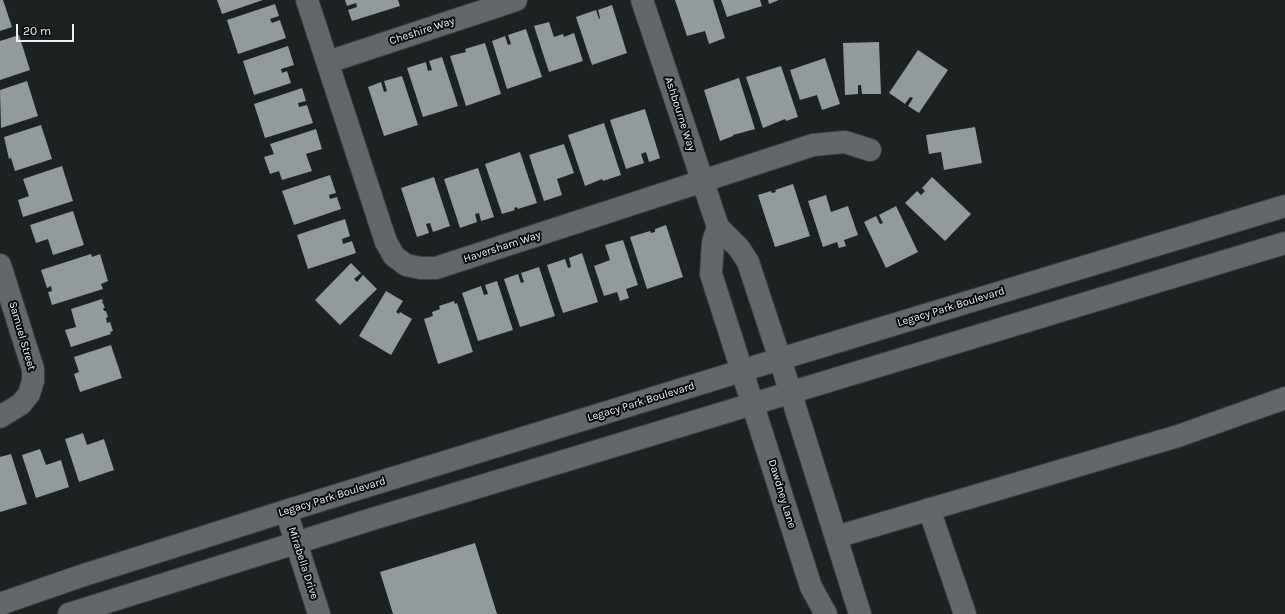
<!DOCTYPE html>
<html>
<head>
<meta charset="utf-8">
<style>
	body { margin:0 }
	#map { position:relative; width:1285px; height:614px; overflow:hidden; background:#1c2122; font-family:Karla,sans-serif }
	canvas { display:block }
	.scale { position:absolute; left:16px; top:24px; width:58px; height:18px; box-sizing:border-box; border:2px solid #edf0f1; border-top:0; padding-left:5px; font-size:12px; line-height:14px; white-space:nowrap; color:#edf0f1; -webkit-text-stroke:3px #080a0b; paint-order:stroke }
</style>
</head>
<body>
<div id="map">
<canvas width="1285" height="614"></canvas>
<div class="scale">20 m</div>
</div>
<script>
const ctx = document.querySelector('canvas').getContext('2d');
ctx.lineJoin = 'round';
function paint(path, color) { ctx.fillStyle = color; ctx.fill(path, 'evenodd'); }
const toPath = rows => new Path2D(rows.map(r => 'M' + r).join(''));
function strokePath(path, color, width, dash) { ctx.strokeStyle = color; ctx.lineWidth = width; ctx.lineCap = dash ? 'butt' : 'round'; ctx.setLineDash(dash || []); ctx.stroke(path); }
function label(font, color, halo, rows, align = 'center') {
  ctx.font = font + ' Karla,sans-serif'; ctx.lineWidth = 4; ctx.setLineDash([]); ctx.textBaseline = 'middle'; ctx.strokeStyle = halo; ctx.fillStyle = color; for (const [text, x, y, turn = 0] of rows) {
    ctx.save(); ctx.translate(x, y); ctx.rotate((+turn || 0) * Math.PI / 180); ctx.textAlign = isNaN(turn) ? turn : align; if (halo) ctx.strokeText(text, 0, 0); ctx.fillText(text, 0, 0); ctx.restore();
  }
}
paint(toPath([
	[0,0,3,0,12,27,0,31],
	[217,0,263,0,222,14],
	[345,0,398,0,400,6,352,21,348,10,357,7,356,3,347,6],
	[675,0,713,0,725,38,709,44,705,31,687,36],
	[721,0,760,0,762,6,727,17],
	[768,0,779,0,769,4],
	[275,4,279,16,270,19,272,23,280,20,286,38,238,54,227,20],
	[612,5,627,53,592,65,576,17,596,10,599,19,600,18,598,10],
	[549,22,554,37,563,34,564,37,574,33,583,61,549,72,534,26],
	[526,29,542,77,507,89,492,41,505,36,508,45,511,44,508,35],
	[19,35,30,70,0,80,0,41],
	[879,42,881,94,862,94,861,85,858,85,858,94,845,95,843,43],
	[485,43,501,94,466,106,450,56,466,52,465,49],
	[288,46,294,65,281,69,282,73,287,71,291,83,254,95,243,61],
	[918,50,948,70,919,113,908,106,913,98,910,97,905,104,889,93],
	[442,57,458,106,423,117,407,68,426,62,428,71,432,70,429,61],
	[825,58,840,104,822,110,817,95,800,100,790,70],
	[781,66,798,117,786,121,785,119,763,128,746,77],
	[402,76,418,125,384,136,368,87,381,82,384,92,387,91,384,81],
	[739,78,755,129,733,135,733,136,720,141,704,90],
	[27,81,38,116,1,128,0,90],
	[302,88,306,101,298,103,299,107,307,105,313,123,265,138,254,104],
	[645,109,660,158,649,162,646,152,641,154,644,163,626,169,610,120],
	[604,123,621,175,603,181,602,179,585,186,568,135],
	[41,125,52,159,15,171,11,158,9,159,4,137],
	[975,127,982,163,944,170,941,152,929,154,926,135],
	[316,129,322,149,306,154,312,171,282,180,279,171,270,174,264,157,274,154,270,144],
	[564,144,574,173,557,179,562,195,544,201,529,155],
	[520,152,537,203,518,209,517,207,514,208,515,210,502,214,485,164],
	[62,166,73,201,23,217,18,200,29,196,23,179],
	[478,168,494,217,481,221,479,213,475,214,477,222,460,228,444,179],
	[330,175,336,193,329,195,330,199,337,197,341,209,294,225,282,191],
	[434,177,450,226,433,232,430,223,426,224,429,233,417,237,401,188],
	[932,177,971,214,945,241,905,203,917,191,921,195,925,191,922,188],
	[793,184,810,236,775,247,758,195,771,191,772,193,776,192,775,190],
	[826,195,831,212,848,206,858,235,844,240,846,246,839,248,837,242,823,247,808,201],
	[896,206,918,252,886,268,864,222,876,216,880,224,883,223,879,215],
	[73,211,84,245,53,255,48,239,36,243,30,225],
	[345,219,350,236,342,239,343,244,352,241,356,253,308,269,297,235],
	[666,225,683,277,647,289,630,237,650,231,651,233,655,232,655,229],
	[623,240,638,285,626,289,629,298,620,301,617,292,604,296,594,266,610,260,605,245],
	[582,253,598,302,563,313,547,265,565,259,568,268,571,267,569,258],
	[91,254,92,257,100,254,108,281,101,284,103,289,52,305,48,292,52,291,51,286,47,288,41,270],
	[351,263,361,273,354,279,357,282,363,275,377,289,340,325,315,300],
	[539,267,555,316,520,327,504,279,518,274,521,283,524,282,521,273],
	[497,281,513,330,478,341,462,293,481,286,484,295,488,294,485,285],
	[386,291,403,301,396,312,399,314,400,312,412,319,391,355,359,336],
	[102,299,103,302,101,303,103,303,105,308,103,308,104,311,106,311,108,317,106,318,107,323,110,322,113,331,110,332,111,334,71,347,65,330,76,327,71,309],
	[454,301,455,304,457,303,473,352,438,364,424,319,433,316,432,312,440,309,439,306],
	[111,345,122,378,80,392,74,374,79,372,74,357],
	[83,433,87,445,104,439,114,470,79,482,65,439],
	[40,449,46,465,61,460,69,487,36,498,22,455],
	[11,454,27,504,0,512,0,457],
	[475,543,497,614,393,614,380,572]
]), '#939a9c');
const minor = toPath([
	[307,0,386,242,394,256,406,265,420,268,436,268,813,145,845,142,870,150],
	[642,0,718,227,739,248,748,262,780,359,860,614],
	[328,62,516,0],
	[718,227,713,242,711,274,811,587,826,614],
	[0,265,33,369,33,381,29,394,21,404,0,417],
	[929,509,965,614],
	[286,511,319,614],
	[836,537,1178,436,1285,398],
	[0,604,81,576,289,510,780,359,1285,206],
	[69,614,369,520,1285,243]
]);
strokePath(minor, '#393d3e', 24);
strokePath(minor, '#626869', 22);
label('11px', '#edf0f1', '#080a0b', [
	["Cheshire Way",422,31,-18],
	["Ashbourne Way",680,114,72],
	["Haversham Way",502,247,-18],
	["Legacy Park Boulevard",951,307,-17],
	["Samuel Street",22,336,74],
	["Legacy Park Boulevard",641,402,-17],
	["Dawdney Lane",782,494,73],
	["Legacy Park Boulevard",332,497,-17],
	["Mirabella Drive",303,563,72]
]);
</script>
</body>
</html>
